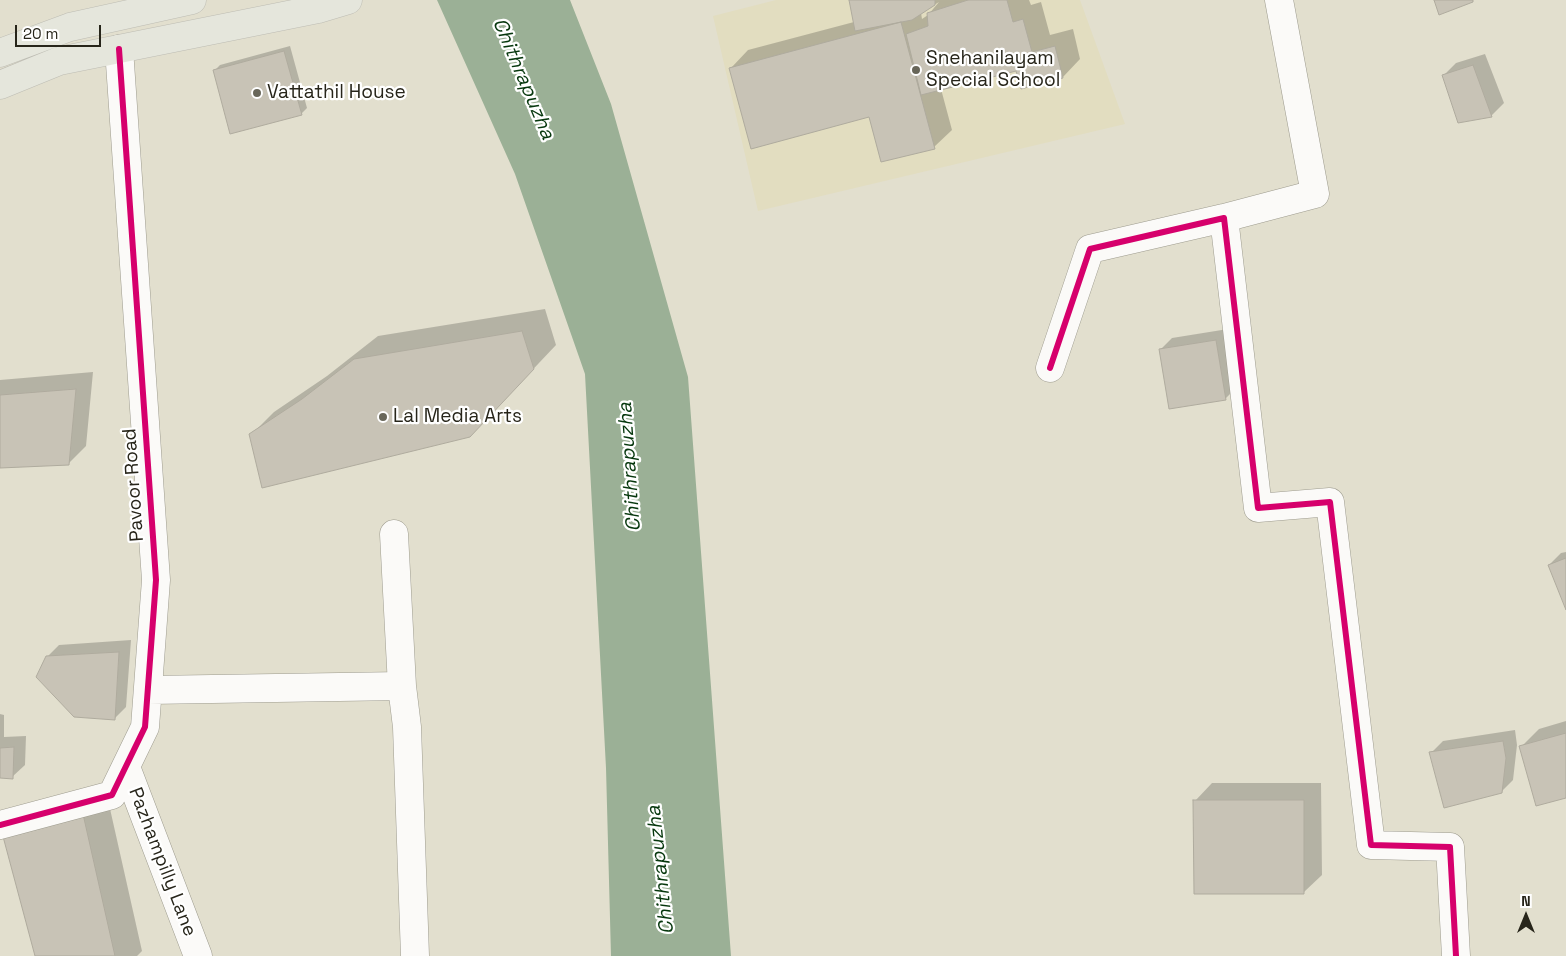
<!DOCTYPE html>
<html>
<head>
<meta charset="utf-8">
<style>
	body { margin:0 }
	#map { position:relative; width:1566px; height:956px; overflow:hidden; background:#e2dfce; font-family:"Space Grotesk",sans-serif }
	canvas { display:block }
	.north { position:absolute; left:1501px; top:891px; width:50px; height:50px; -webkit-text-stroke:4px #fff; paint-order:stroke; rotate:0deg; font-size:14px; font-weight:700; line-height:20px; text-align:center; color:#27251a }
	.north::after { content:''; display:block; margin:auto; width:18px; height:22px; background:#27251a; clip-path:polygon(50% 0,100% 100%,50% 72%,0 100%) }
	.scale { position:absolute; left:15px; top:25px; width:86px; height:22px; box-sizing:border-box; border:2px solid #27251a; border-top:0; padding-left:6px; font-size:15px; line-height:18px; white-space:nowrap; color:#27251a; -webkit-text-stroke:4px #fff; paint-order:stroke }
</style>
</head>
<body>
<div id="map">
<canvas width="1566" height="956"></canvas>
<div class="north">N</div>
<div class="scale">20 m</div>
</div>
<script>
const ctx = document.querySelector('canvas').getContext('2d');
ctx.lineJoin = 'round';
function paint(path, color) { ctx.fillStyle = color; ctx.fill(path, 'evenodd'); }
const toPath = rows => new Path2D(rows.map(r => 'M' + r).join(''));
function strokePath(path, color, width, dash) { ctx.strokeStyle = color; ctx.lineWidth = width; ctx.lineCap = dash ? 'butt' : 'round'; ctx.setLineDash(dash || []); ctx.stroke(path); }
function label(font, color, halo, rows, align = 'center') {
  ctx.font = font + ' "Space Grotesk",sans-serif'; ctx.lineWidth = 4.5; ctx.setLineDash([]); ctx.textBaseline = 'middle'; ctx.strokeStyle = halo; ctx.fillStyle = color; for (const [text, x, y, turn = 0] of rows) {
    ctx.save(); ctx.translate(x, y); ctx.rotate((+turn || 0) * Math.PI / 180); ctx.textAlign = isNaN(turn) ? turn : align; if (halo) ctx.strokeText(text, 0, 0); ctx.fillText(text, 0, 0); ctx.restore();
  }
}
paint(toPath([
	[776,0,1080,0,1125,124,758,211,713,16]
]), '#e2ddc0');
paint(toPath([
	[437,0,570,0,611,104,688,377,731,956,611,956,606,768,585,374,515,174]
]), '#9bb096');
paint(toPath([
	[850,0,1029,0,1031,5,1041,2,1050,35,1073,29,1080,59,1063,77,1017,70,941,89,952,130,934,147,870,116,731,68,748,50,854,22],
	[939,2,928,15,922,19,921,13],
	[290,46,307,108,301,114,215,70,220,65],
	[1485,54,1504,103,1492,115,1459,122,1444,75,1456,63],
	[545,309,556,345,470,436,251,435,274,412,327,376,378,336],
	[1228,329,1237,387,1225,399,1160,350,1172,338],
	[93,372,86,446,68,464,0,467,0,380],
	[1566,552,1566,607,1549,565,1561,553],
	[131,640,126,707,114,719,47,657,59,645],
	[0,714,4,715,4,737,26,736,25,765,12,777,0,777],
	[1566,721,1566,797,1521,747,1539,729],
	[1515,730,1517,745,1513,780,1501,792,1431,753,1443,741],
	[1212,783,1321,783,1322,875,1304,892,1195,801],
	[106,791,142,951,137,956,36,956,2,829]
]), '#0003');
const building = toPath([
	[849,0,935,0,935,5,912,20,855,31,849,0],
	[968,0,1007,0,1013,22,1023,19,1032,52,1055,46,1063,78,1021,89,1016,71,921,95,906,34,928,26,927,13,968,0],
	[1434,0,1473,0,1473,2,1439,15,1434,0],
	[901,22,935,149,881,162,869,117,751,149,729,68,901,22],
	[284,51,302,115,230,134,213,70,284,51],
	[1473,65,1492,117,1458,123,1442,75,1473,65],
	[522,331,534,369,470,437,262,488,249,434,302,399,354,359,522,331],
	[1216,340,1226,400,1169,409,1159,349,1216,340],
	[76,389,69,465,0,468,0,395,76,389],
	[1566,558,1566,610,1548,565,1566,558],
	[119,652,115,720,74,717,36,677,46,656,119,652],
	[1566,733,1566,798,1536,806,1519,746,1566,733],
	[1503,741,1506,758,1502,793,1444,808,1429,752,1503,741],
	[14,747,13,779,0,778,0,748,14,747],
	[1193,800,1304,800,1304,894,1194,894,1193,800],
	[83,814,115,956,35,956,1,829,83,814]
]);
paint(building, '#c8c3b6');
strokePath(building, '#afab9e', 1);
const minor = toPath([
	[1224,218,1315,194,1279,0],
	[1050,368,1090,249,1224,218,1258,508,1330,502,1371,845,1450,847,1456,956],
	[394,534,402,686],
	[149,690,402,686,407,727,415,956],
	[126,767,198,956],
	[0,825,112,795,145,727,156,580,119,49]
]);
const primary = toPath([
	[0,53,70,27,192,0],
	[0,85,59,61,318,9,348,0]
]);
strokePath(minor, '#9d9b8e', 29);
strokePath(primary, '#bdbcb3', 29);
strokePath(minor, '#fbfaf8', 28);
strokePath(primary, '#e5e6dc', 28);
strokePath(toPath([
	[1050,368,1090,249,1224,218,1258,508,1330,502,1371,845,1450,847,1456,956],
	[0,825,112,795,145,727,156,580,119,49]
]), '#d6006c', 6);
for (const [x, y, r, color] of [
	[916,70,5,"#686659"],
	[257,93,5,"#686659"],
	[383,417,5,"#686659"]
]) { const dot = new Path2D(); dot.arc(x, y, r, 0, 2 * Math.PI); ctx.fillStyle = color; ctx.fill(dot); strokePath(dot, '#fff', 2); }
label('19px', '#27251a', '#fff', [
	["Snehanilayam",926,59],
	["Special School",926,81],
	["Vattathil House",267,93],
	["Lal Media Arts",393,417]
], 'left');
label('19px', '#27251a', '#fff', [
	["Pavoor Road",134,485,-94],
	["Pazhampilly Lane",162,862,69]
]);
label('italic 20px', '#06370d', '#fff', [
	["Chithrapuzha",523,79,67],
	["Chithrapuzha",630,467,-94],
	["Chithrapuzha",661,870,-96]
]);
</script>
</body>
</html>
